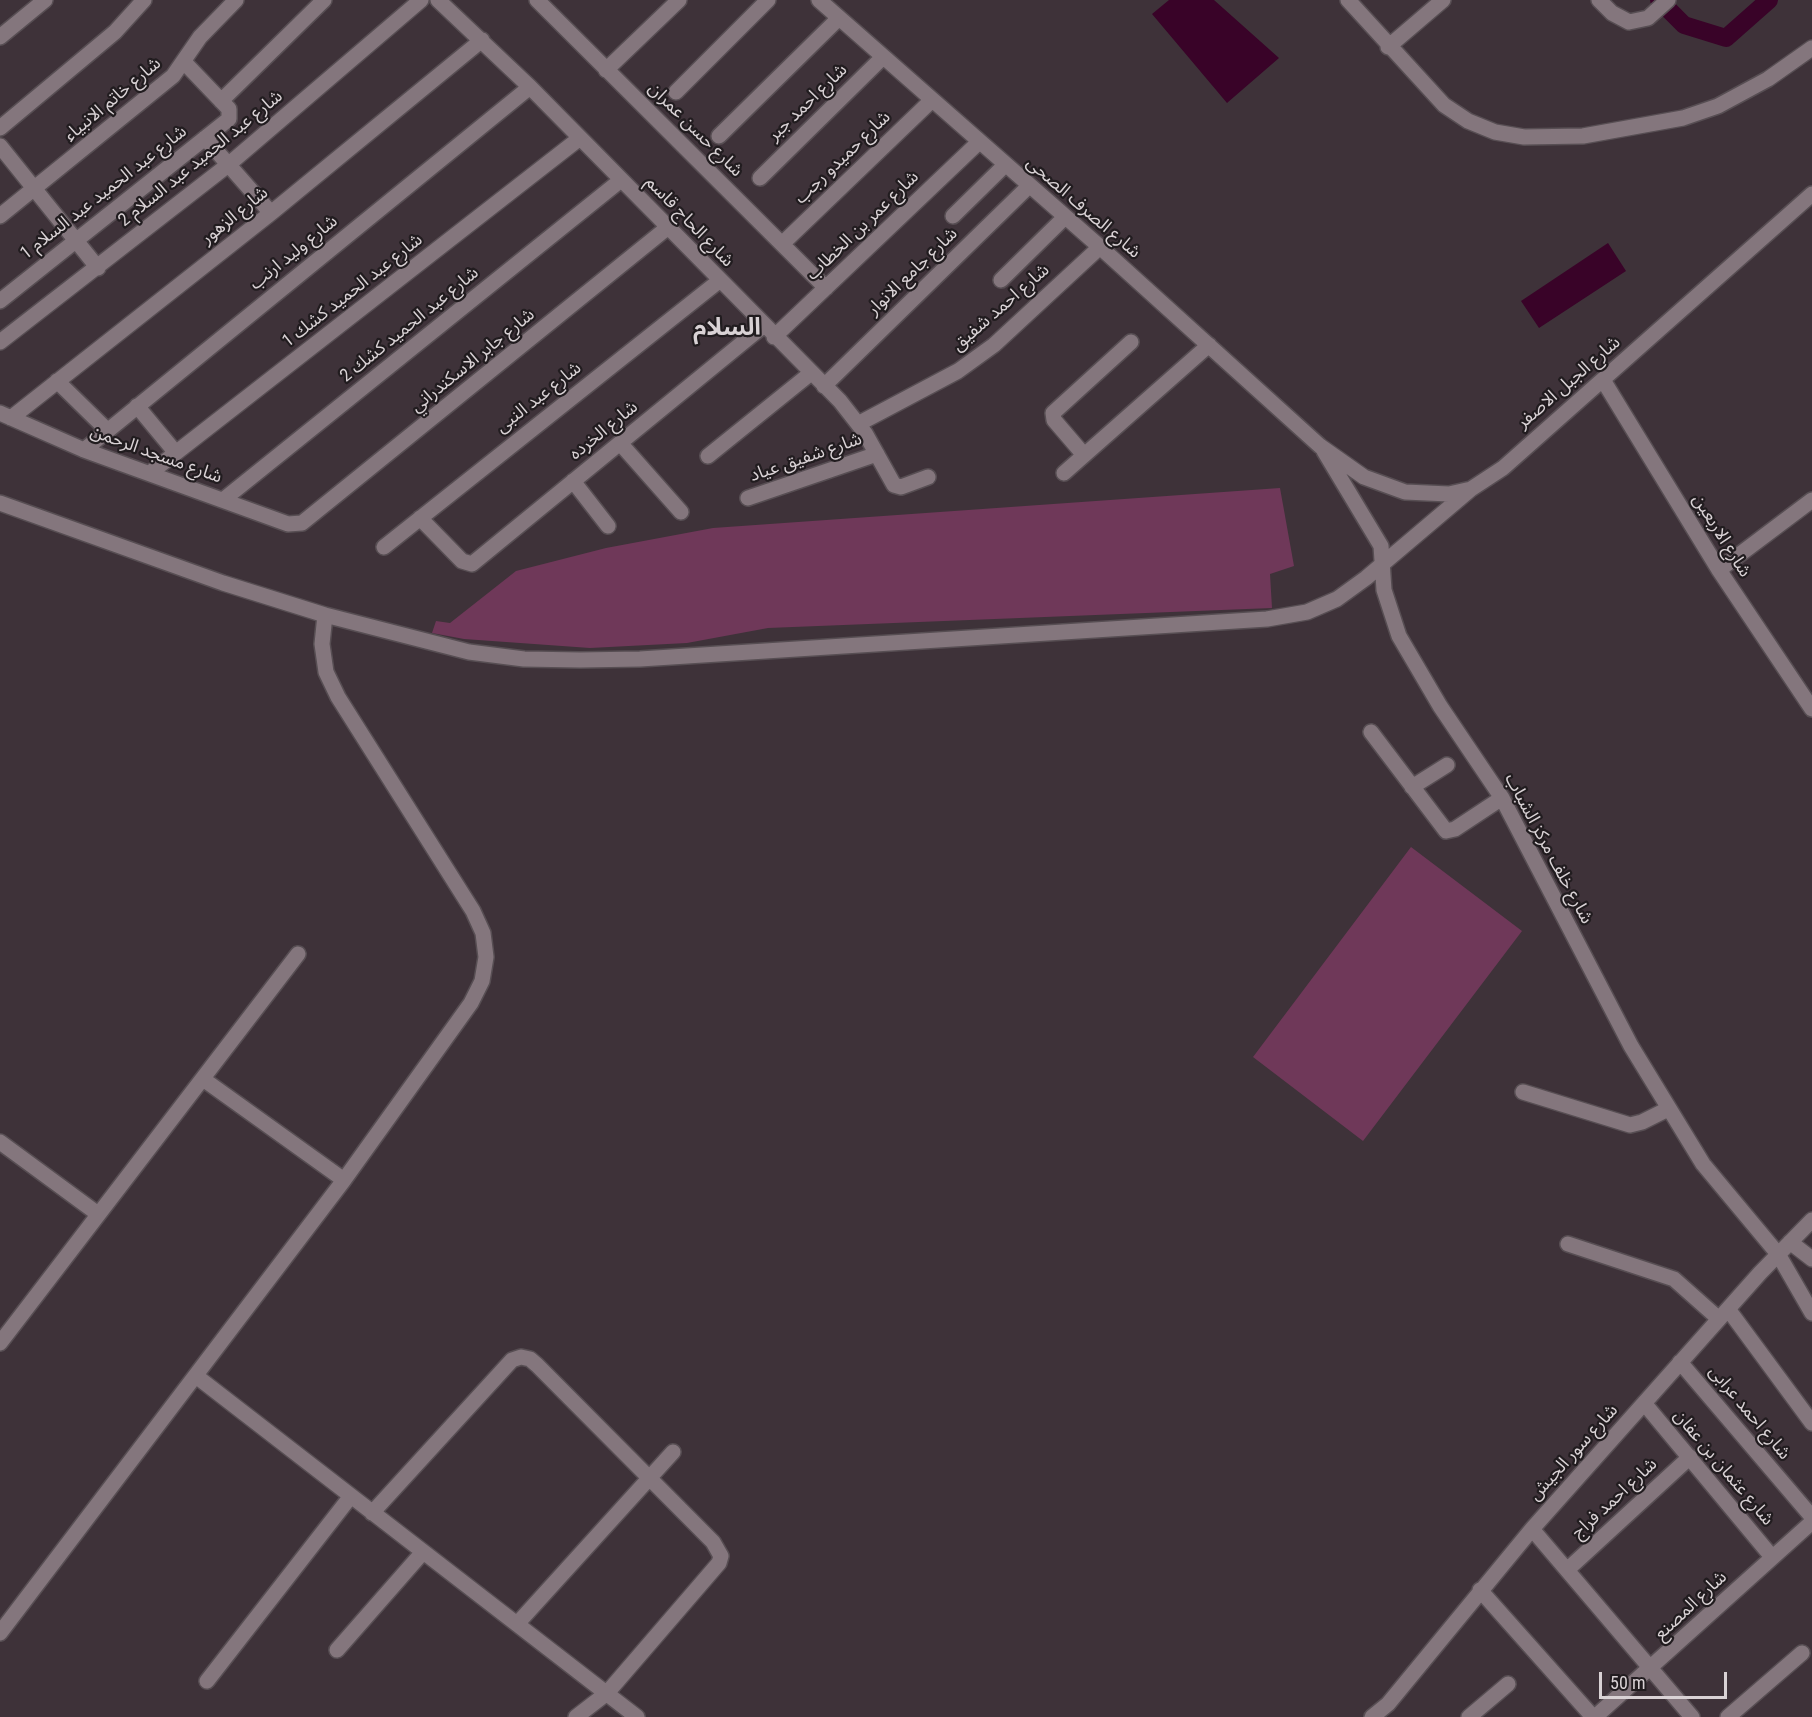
<!DOCTYPE html>
<html>
<head>
<meta charset="utf-8">
<style>
	body { margin:0 }
	#map { position:relative; width:1812px; height:1717px; overflow:hidden; background:#3e3239; font-family:"Roboto Condensed",sans-serif }
	canvas { display:block }
	.scale { position:absolute; left:1599px; top:1672px; width:128px; height:27px; box-sizing:border-box; border:3px solid #d9d2d5; border-top:0; padding-left:8px; font-size:18px; line-height:21px; white-space:nowrap; color:#d9d2d5; -webkit-text-stroke:4px #211c1f; paint-order:stroke }
</style>
</head>
<body>
<div id="map">
<canvas width="1812" height="1717"></canvas>
<div class="scale">50 m</div>
</div>
<script>
const ctx = document.querySelector('canvas').getContext('2d');
ctx.lineJoin = 'round';
function paint(path, color) { ctx.fillStyle = color; ctx.fill(path, 'evenodd'); }
const toPath = rows => new Path2D(rows.map(r => 'M' + r).join(''));
function strokePath(path, color, width, dash) { ctx.strokeStyle = color; ctx.lineWidth = width; ctx.lineCap = dash ? 'butt' : 'round'; ctx.setLineDash(dash || []); ctx.stroke(path); }
function label(font, color, halo, rows, align = 'center') {
  ctx.font = font + ' "Roboto Condensed","Noto Sans Arabic",sans-serif'; ctx.lineWidth = 4.5; ctx.setLineDash([]); ctx.textBaseline = 'middle'; ctx.strokeStyle = halo; ctx.fillStyle = color; for (const [text, x, y, turn = 0] of rows) {
    ctx.save(); ctx.translate(x, y); ctx.rotate((+turn || 0) * Math.PI / 180); ctx.textAlign = isNaN(turn) ? turn : align; if (halo) ctx.strokeText(text, 0, 0); ctx.fillText(text, 0, 0); ctx.restore();
  }
}
paint(toPath([
	[1280,488,1294,566,1270,574,1272,608,768,628,687,643,590,648,464,639,432,633,436,621,450,623,516,571,606,548,713,528],
	[1411,847,1522,931,1363,1141,1253,1057]
]), '#6f3859');
paint(toPath([
	[1169,0,1214,0,1279,58,1227,103,1152,14],
	[1608,243,1626,271,1539,328,1521,301]
]), '#390328');
strokePath(toPath([
	[1659,0,1684,25,1726,38,1769,0]
]), '#390328', 18);
const minor = toPath([
	[438,0,530,87,840,401,865,433,894,485,901,487,928,477],
	[537,0,826,288],
	[819,0,1100,247,1320,446,1364,477,1405,492,1449,494,1471,489,1503,468,1812,194],
	[1348,0,1444,105,1468,121,1495,132,1524,137,1583,136,1683,118,1718,106,1768,79,1812,48],
	[1599,0,1612,13,1629,22,1648,18,1668,0],
	[0,37,45,0],
	[1388,47,1443,0],
	[606,70,679,0],
	[676,92,768,0],
	[221,101,324,0],
	[0,128,115,32,144,0],
	[719,136,839,18],
	[205,138,271,213],
	[0,146,98,268],
	[760,178,883,57],
	[0,216,173,76,200,37,236,0],
	[953,216,1005,165],
	[782,244,932,100],
	[1001,280,1065,217],
	[0,301,229,119,229,109,184,62],
	[774,337,979,142],
	[0,342,228,165,421,0],
	[1603,380,1719,570,1812,709],
	[57,381,107,430],
	[824,386,1029,186],
	[137,406,176,453],
	[0,413,84,450,288,524,302,523,667,228],
	[11,418,271,213,482,40],
	[858,424,958,371,994,345,1100,247],
	[620,443,681,512],
	[84,450,530,87],
	[1324,451,1381,546,1384,590,1399,636,1440,706,1502,798,1631,1046,1703,1164,1778,1254,1812,1313],
	[1084,455,1054,420,1053,413,1131,342],
	[708,456,811,373],
	[150,473,580,138],
	[1064,473,1209,345],
	[573,481,608,526],
	[748,498,877,454],
	[223,500,621,180],
	[0,503,223,583,325,615,469,652,524,659,580,660,640,659,1267,619,1307,612,1337,599,1366,578,1471,489],
	[420,518,462,561,472,564,763,326],
	[384,547,719,281],
	[1719,570,1812,500],
	[1371,732,1446,831,1455,829,1502,798],
	[1412,787,1447,765],
	[203,1079,344,1180],
	[1523,1092,1630,1125,1642,1122,1668,1109],
	[0,1142,98,1214],
	[1790,1242,1812,1259],
	[1568,1244,1674,1279,1719,1319],
	[1728,1309,1812,1423],
	[0,1343,298,954],
	[1680,1362,1812,1517],
	[196,1376,637,1717],
	[1644,1403,1772,1557],
	[372,1513,512,1360,521,1357,530,1359,537,1365,713,1542,721,1556,719,1563,607,1693,576,1717],
	[1532,1529,1692,1717],
	[1567,1570,1690,1457],
	[1480,1590,1593,1717],
	[517,1624,673,1452],
	[0,1633,344,1180,471,1003,482,981,486,957,483,933,473,911,338,697,326,672,322,644,325,615],
	[337,1650,423,1552],
	[207,1681,351,1496],
	[1372,1717,1388,1704,1532,1529,1760,1273,1812,1220],
	[1469,1717,1508,1684],
	[1595,1717,1812,1522],
	[1728,1717,1802,1653]
]);
strokePath(minor, '#574e53', 18);
strokePath(minor, '#84767d', 15);
label('18px', '#d9d2d5', '#211c1f', [
	["شارع خاتم الانبياء",113,100,-40],
	["شارع احمد جبر",808,103,-44],
	["شارع حسن عمران",695,130,45],
	["شارع حميدو رجب",843,158,-44],
	["شارع عبد الحميد عبد السلام 2",201,159,-39],
	["شارع عبد الحميد عبد السلام 1",104,193,-38],
	["شارع الصرف الصحى",1083,208,41],
	["شارع الزهور",235,216,-39],
	["شارع الحاج قاسم",689,222,46],
	["شارع عمر بن الخطاب",863,226,-44],
	["شارع وليد ارنب",294,253,-39],
	["شارع جامع الانوار",913,272,-44],
	["شارع عبد الحميد كشك 1",353,291,-38],
	["شارع احمد شفيق",1001,308,-41],
	["شارع عبد الحميد كشك 2",410,325,-39],
	["شارع جابر الاسكندراني",473,361,-39],
	["شارع الجبل الاصفر",1569,383,-41],
	["شارع عبد النبى",539,398,-38],
	["شارع الخرده",604,431,-39],
	["شارع مسجد الرحمن",156,455,20],
	["شارع شفيق عياد",806,458,-19],
	["شارع الاربعين",1721,536,58],
	["شارع خلف مركز الشباب",1548,849,62],
	["شارع احمد عرابى",1749,1413,50],
	["شارع سور الجيش",1574,1453,-48],
	["شارع عثمان بن عفان",1723,1468,50],
	["شارع احمد فراج",1615,1499,-43],
	["شارع المصنع",1691,1606,-43]
]);
label('bold 24px', '#d9d2d5', '#211c1f', [
	["السلام",727,329]
]);
</script>
</body>
</html>
